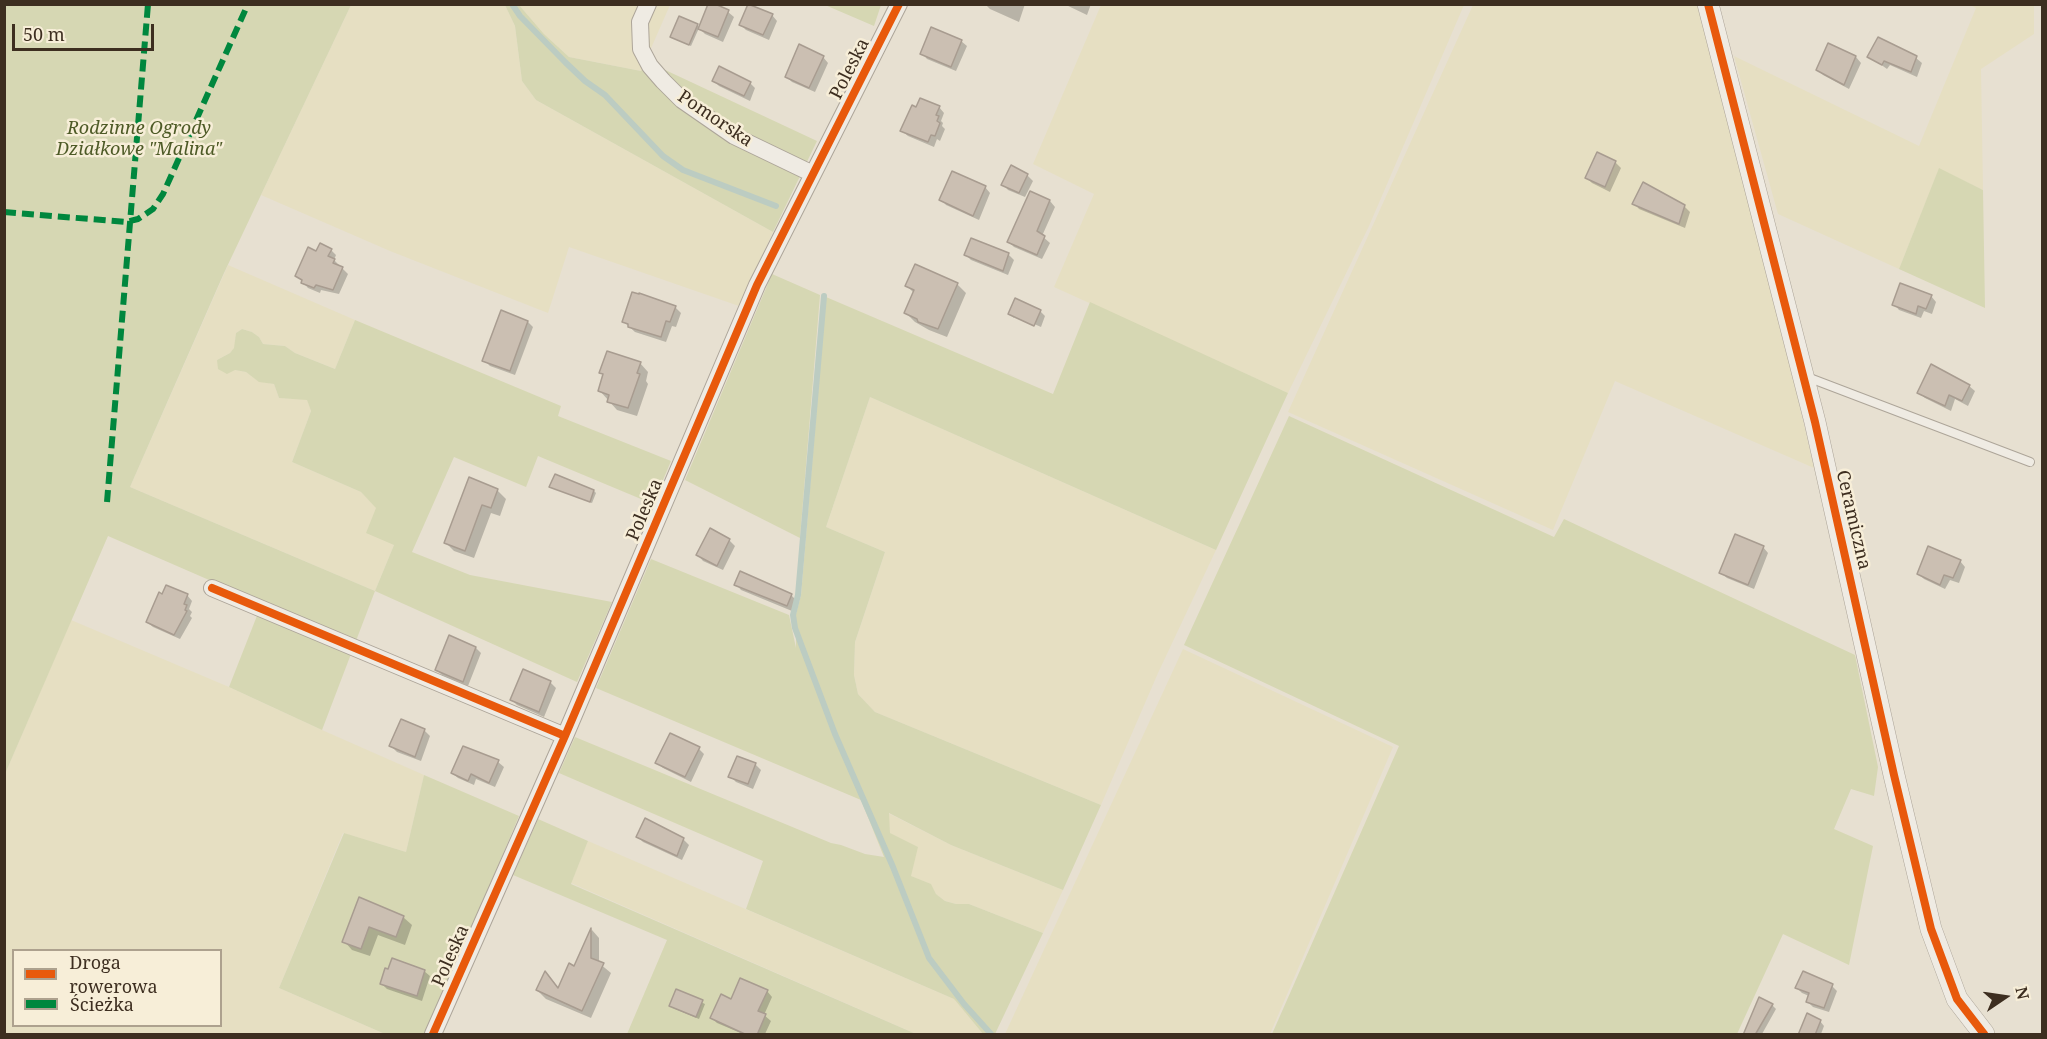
<!DOCTYPE html>
<html>
<head>
<meta charset="utf-8">
<style>
	body { margin:0 }
	#map { position:relative; width:2047px; height:1039px; overflow:hidden; background:#e7e0d1; font-family:"Noto Serif",serif }
	canvas { display:block }
	.frame { position:absolute; inset:0; border:6px solid #3d2e20; pointer-events:none }
	.legend { position:absolute; left:12px; top:949px; width:210px; height:78px; box-sizing:border-box; background:#f7eed8; border:2px solid #ada18e; margin:0; padding:8px 10px; list-style:none; font-size:18px; color:#3d2e20 }
	.legend li { display:flex; align-items:center; gap:12px; height:30px }
	.legend b { width:30px; border:2px solid #ada18e }
	.north { position:absolute; left:1975px; top:967px; width:60px; height:60px; -webkit-text-stroke:4px #f7eed8; paint-order:stroke; rotate:77deg; font-size:16px; font-weight:700; line-height:24px; text-align:center; color:#3d2e20 }
	.north::after { content:''; display:block; margin:auto; width:21px; height:27px; background:#3d2e20; clip-path:polygon(50% 0,100% 100%,50% 72%,0 100%) }
	.scale { position:absolute; left:12px; top:24px; width:142px; height:27px; box-sizing:border-box; border:3px solid #3d2e20; border-top:0; padding-left:8px; font-size:18px; line-height:21px; white-space:nowrap; color:#3d2e20; -webkit-text-stroke:4px #f7eed8; paint-order:stroke }
</style>
</head>
<body>
<div id="map">
<canvas width="2047" height="1039"></canvas>
<div class="frame"></div>
<ul class="legend">
<li><b style="height:8px;background:#e8590c"></b>Droga rowerowa</li>
<li><b style="height:8px;background:#00873e"></b>Ścieżka</li>
</ul>
<div class="north">N</div>
<div class="scale">50 m</div>
</div>
<script>
const ctx = document.querySelector('canvas').getContext('2d');
ctx.lineJoin = 'round';
function paint(path, color) { ctx.fillStyle = color; ctx.fill(path, 'evenodd'); }
const toPath = rows => new Path2D(rows.map(r => 'M' + r).join(''));
function strokePath(path, color, width, dash) { ctx.strokeStyle = color; ctx.lineWidth = width; ctx.lineCap = dash ? 'butt' : 'round'; ctx.setLineDash(dash || []); ctx.stroke(path); }
function label(font, color, halo, rows, align = 'center') {
  ctx.font = font + ' "Noto Serif",serif'; ctx.lineWidth = 5; ctx.setLineDash([]); ctx.textBaseline = 'middle'; ctx.strokeStyle = halo; ctx.fillStyle = color; for (const [text, x, y, turn = 0] of rows) {
    ctx.save(); ctx.translate(x, y); ctx.rotate((+turn || 0) * Math.PI / 180); ctx.textAlign = isNaN(turn) ? turn : align; if (halo) ctx.strokeText(text, 0, 0); ctx.fillText(text, 0, 0); ctx.restore();
  }
}
paint(toPath([
	[351,5,505,5,515,26,522,81,536,100,773,232,739,306,569,247,548,313,390,251,261,195],
	[519,5,670,5,641,71,569,57,544,34],
	[1101,5,1464,5,1369,226,1288,393,1054,287,1094,194,1033,164],
	[1473,5,1700,5,1755,212,1814,468,1615,381,1553,530,1288,412],
	[1970,5,2034,5,2034,34,1981,69,1983,190,1939,169,1899,269,1778,214,1734,56,1919,146,1976,8],
	[228,265,355,320,335,369,295,353,285,346,263,344,259,337,252,332,242,329,236,333,235,348,230,353,217,360,235,370,246,372,259,381,274,384,279,398,307,399,311,411,292,462,361,492,377,508,394,545,375,591,130,487],
	[870,397,1216,550,1158,673,1101,805,875,712,858,694,854,675,855,642,885,552,826,527],
	[71,620,229,687,322,730,424,775,406,852,343,833,279,988,385,1034,5,1034,5,774],
	[14,950,220,950,220,1026,14,1026],
	[1183,649,1393,747,1270,1034,1005,1034],
	[888,813,951,845,1063,890,1043,933,969,904,956,904,945,901,936,894,930,884,910,876,890,833],
	[588,841,954,999,983,1034,916,1034,571,883]
]), '#e6dfc2');
paint(toPath([
	[5,5,351,5,224,273,130,487,375,591,394,545,366,533,376,508,361,492,292,462,311,411,307,400,279,398,274,384,259,382,246,372,235,370,227,374,218,369,217,360,230,353,234,348,236,333,242,329,252,332,259,337,263,344,285,346,295,353,335,369,355,320,561,406,558,416,671,461,653,504,538,456,526,487,454,457,412,552,470,575,612,602,577,682,375,591,322,730,229,687,262,603,108,536,5,774],
	[505,5,519,5,544,34,569,57,641,71,646,61,817,141,773,232,536,100,522,81,515,26],
	[825,5,881,5,874,26],
	[1939,168,1983,190,1985,308,1899,269],
	[772,274,820,295,800,538,685,480],
	[826,297,1053,394,1090,302,1288,393,1216,550,870,397,826,527,885,552,855,642,854,675,858,694,875,712,1101,805,1063,890,951,845,889,813,890,833,918,847,911,876,931,884,936,894,945,901,956,904,969,904,1043,933,995,1034,983,1034,954,999,746,909,763,861,559,773,575,737,831,843,841,845,865,854,884,857,861,800,596,688,651,559,789,615,796,648,796,614,801,595],
	[1289,416,1554,537,1564,519,1855,655,1878,767,1874,796,1851,789,1834,829,1873,846,1849,965,1783,934,1737,1034,1272,1034,1399,746,1184,645],
	[424,775,519,816,427,1034,385,1034,279,988,344,833,406,852],
	[538,819,588,841,571,884,916,1034,627,1034,667,940,513,875]
]), '#d6d7b3');
paint(toPath([
	[985,4,1025,4,1019,22,990,9],
	[1064,4,1091,4,1087,15],
	[728,12,734,17,723,42,705,34,699,28,691,46,672,37,697,25,700,28],
	[772,15,777,21,769,40,746,30,740,24],
	[961,41,967,46,956,71,927,59,922,53],
	[1829,45,1856,57,1861,63,1849,89,1823,75,1818,69],
	[1869,56,1916,58,1922,63,1917,77,1890,65,1887,69],
	[823,57,828,63,815,92,792,82,787,77],
	[714,81,750,83,755,88,750,101,719,86],
	[939,107,944,113,941,121,943,123,942,126,945,129,940,141,937,139,934,147,908,136,902,131,917,109],
	[1615,162,1621,168,1610,192,1592,183,1587,178],
	[1027,175,1033,181,1025,197,1008,190,1003,184],
	[985,187,990,193,979,220,946,205,941,199],
	[1030,193,1050,201,1055,207,1042,236,1050,243,1042,259,1014,247,1009,242],
	[1634,203,1684,206,1690,212,1685,228,1639,209],
	[331,250,336,255,334,260,348,274,339,294,321,290,320,293,308,288,297,276,317,253],
	[1008,254,1014,260,1008,275,971,260,966,255],
	[957,284,966,293,947,337,929,330,915,322,906,313,914,293,907,286],
	[1931,296,1936,302,1932,314,1924,311,1921,318,1899,310,1894,304],
	[675,307,681,313,676,327,672,326,666,342,635,332,624,322],
	[1040,311,1045,316,1041,327,1014,315,1014,318,1010,314],
	[528,322,533,327,515,375,490,366,484,360],
	[640,363,648,372,646,381,648,384,637,416,617,410,600,391,604,376,601,373],
	[1969,386,1975,391,1968,406,1955,399,1951,411,1925,398,1919,393],
	[470,479,497,490,506,499,500,516,491,513,474,558,454,551,446,543],
	[551,487,594,491,596,493,592,503],
	[710,530,729,540,735,546,723,570,703,561,698,555],
	[1763,547,1768,553,1754,589,1727,578,1721,573],
	[1960,561,1965,567,1959,583,1950,580,1945,589,1924,579,1919,574],
	[736,584,791,595,797,601,792,611,741,590],
	[187,595,192,601,189,609,192,612,190,616,192,618,180,639,153,627,147,622],
	[476,648,481,653,468,686,442,675,437,670],
	[550,682,556,688,544,717,517,705,512,700],
	[424,730,430,736,421,761,397,752,391,746],
	[699,749,704,754,691,782,663,768,657,763],
	[498,762,504,767,495,787,476,779,474,785,458,778,452,773],
	[755,764,761,770,753,789,736,782,730,776],
	[638,837,683,839,689,845,682,860,643,842],
	[359,899,403,917,412,925,405,945,378,935,370,956,352,950,344,941],
	[592,930,599,938,599,963,611,973,591,1018,546,999,537,990,553,981,559,989,575,968],
	[389,971,424,971,430,976,422,1001,387,989,381,983],
	[1832,986,1837,991,1829,1012,1813,1007,1808,1002,1809,996,1802,993,1797,988],
	[677,991,705,1004,699,1019,673,1008],
	[767,991,772,997,764,1015,771,1021,765,1034,743,1034,717,1023,712,1018,732,1001],
	[1772,1005,1776,1009,1762,1034,1744,1034],
	[1820,1021,1824,1026,1821,1034,1800,1034]
]), '#0003');
strokePath(toPath([
	[512,4,520,16,565,62,585,81,605,95,663,156,683,170,776,206],
	[824,296,798,595,793,615,795,628,835,734,893,867,929,958,964,1004,991,1034]
]), '#bcccc2', 6);
const building = toPath([
	[708,4,715,4,729,10,718,37,698,29,708,4],
	[748,4,773,14,763,35,739,25,748,4],
	[679,16,698,24,689,45,670,37,679,16],
	[931,27,962,40,951,67,920,54,931,27],
	[1878,37,1917,56,1911,72,1884,61,1882,65,1867,57,1878,37],
	[1828,43,1856,56,1844,85,1816,70,1828,43],
	[799,44,824,56,809,88,785,77,799,44],
	[719,66,751,82,744,96,712,81,719,66],
	[920,98,940,106,936,115,939,116,937,121,940,123,935,136,931,135,928,142,900,131,912,105,916,107,920,98],
	[1597,152,1616,161,1605,187,1585,178,1597,152],
	[1011,165,1028,174,1019,193,1001,185,1011,165],
	[952,171,986,186,973,216,939,200,952,171],
	[1643,182,1685,205,1679,224,1632,204,1643,182],
	[1030,191,1050,200,1037,231,1045,236,1037,255,1007,242,1030,191],
	[971,238,1009,253,1003,271,964,255,971,238],
	[320,243,332,249,328,256,335,259,333,263,343,267,333,290,316,285,314,288,301,283,302,280,295,276,308,247,316,251,320,243],
	[915,264,958,283,938,329,918,322,917,319,904,313,914,290,905,286,915,264],
	[1900,283,1932,295,1926,309,1918,306,1916,314,1892,305,1900,283],
	[632,292,639,294,639,293,676,306,670,322,666,321,661,337,628,327,628,324,622,322,632,292],
	[1015,298,1041,310,1034,326,1008,314,1015,298],
	[501,310,528,321,510,371,482,361,501,310],
	[607,351,641,362,637,373,640,374,628,408,607,402,609,395,598,391,603,374,599,373,607,351],
	[1931,364,1970,385,1962,401,1949,395,1945,406,1917,393,1931,364],
	[555,474,594,490,590,502,549,487,555,474],
	[469,477,498,489,491,508,482,505,465,551,444,543,469,477],
	[710,528,730,539,717,566,696,555,710,528],
	[1735,534,1764,546,1748,585,1719,573,1735,534],
	[1928,546,1961,560,1953,578,1944,575,1940,585,1917,574,1928,546],
	[740,571,792,594,787,606,734,585,740,571],
	[166,585,188,594,184,604,187,605,185,610,187,611,174,635,146,622,159,592,162,594,166,585],
	[449,635,476,647,463,682,435,670,449,635],
	[523,669,551,681,539,712,510,700,523,669],
	[401,719,425,729,415,757,389,746,401,719],
	[670,733,700,747,685,777,655,763,670,733],
	[463,746,499,760,489,783,471,774,468,781,451,773,463,746],
	[737,756,756,763,748,784,728,777,737,756],
	[645,818,684,838,677,856,636,837,645,818],
	[359,897,404,916,396,937,369,927,361,949,342,942,359,897],
	[591,928,591,958,604,963,582,1011,536,990,545,971,558,988,569,963,574,966,591,928],
	[392,958,425,970,417,996,380,984,385,968,388,969,392,958],
	[1803,971,1833,984,1824,1008,1806,1002,1809,993,1795,988,1803,971],
	[740,978,768,990,758,1011,766,1014,757,1035,747,1035,710,1018,721,994,731,999,740,978],
	[676,989,703,1000,696,1017,669,1006,676,989],
	[1759,997,1773,1004,1755,1035,1743,1035,1759,997],
	[1807,1013,1821,1020,1815,1035,1798,1035,1807,1013]
]);
paint(building, '#cbbfb2');
strokePath(building, '#a89c90', 1.5);
const service = toPath([
	[1807,377,2030,462]
]);
const minor = toPath([
	[648,4,640,22,641,49,650,66,663,81,682,100,734,136,813,174],
	[212,588,565,736],
	[433,1034,565,736,757,285,899,4]
]);
const tertiary = toPath([
	[1708,4,1815,422,1894,775,1931,929,1957,999,1984,1034]
]);
strokePath(service, '#ada599', 10);
strokePath(minor, '#ada599', 18);
strokePath(tertiary, '#ada599', 22);
strokePath(service, '#efebe3', 8);
strokePath(minor, '#efebe3', 16);
strokePath(tertiary, '#efebe3', 21);
strokePath(toPath([
	[4,212,126,222,138,219,153,209,163,194,248,4],
	[107,502,148,4]
]), '#00873e', 6, [12, 6]);
strokePath(toPath([
	[1708,4,1815,422,1894,775,1931,929,1957,999,1984,1034],
	[212,588,565,736],
	[433,1034,565,736,757,285,899,4]
]), '#e8590c', 8);
label('18px', '#3d2e20', '#f7eed8', [
	["Poleska",850,69,-63],
	["Pomorska",715,119,34],
	["Poleska",645,510,-67],
	["Ceramiczna",1853,520,77],
	["Poleska",451,956,-66]
]);
label('italic 18px', '#4d5a26', '#f7eed8', [
	["Rodzinne Ogrody",139,129],
	["Działkowe \"Malina\"",139,150]
]);
</script>
</body>
</html>
